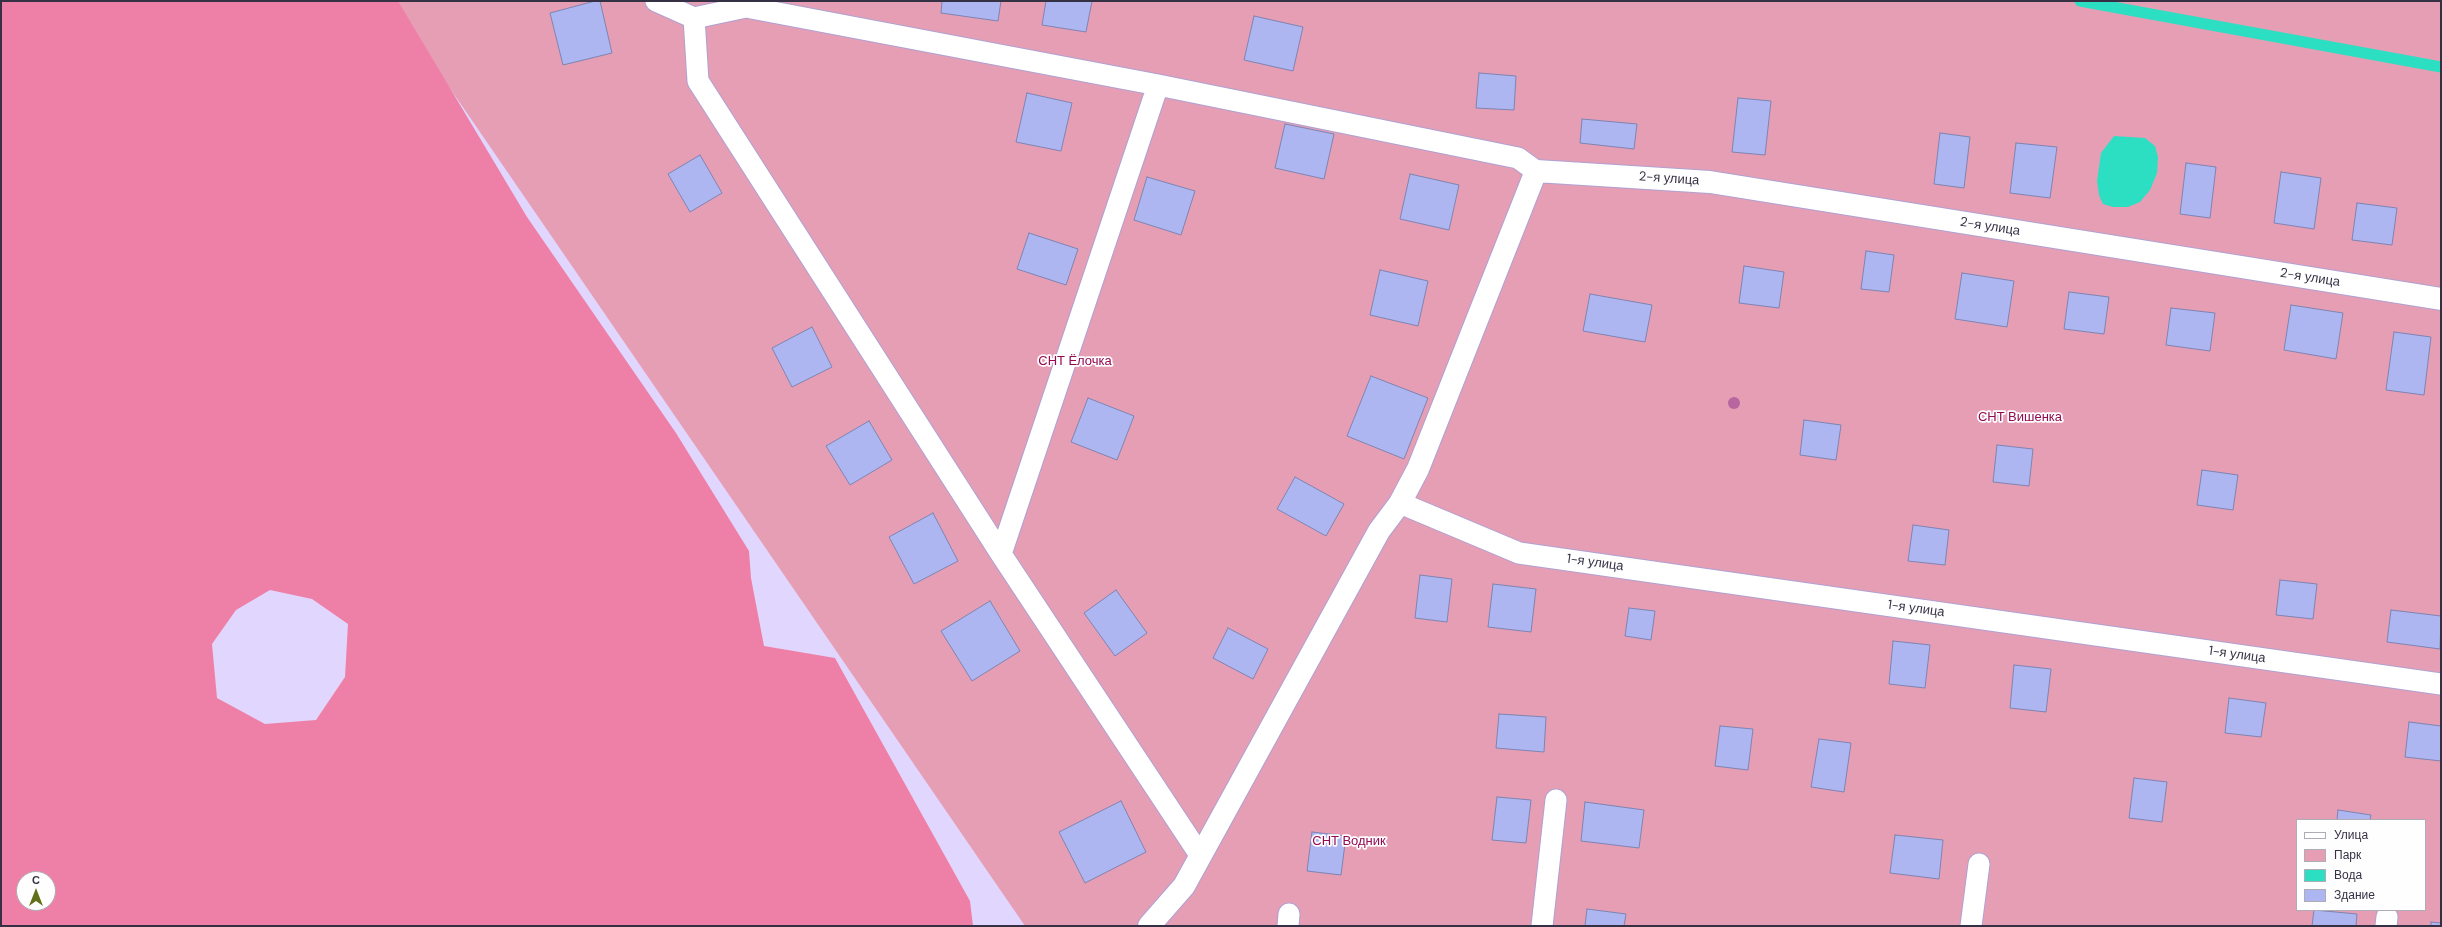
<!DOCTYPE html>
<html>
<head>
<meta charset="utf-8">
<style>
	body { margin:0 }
	#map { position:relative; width:2442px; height:927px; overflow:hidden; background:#e1d6fe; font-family:"DM Sans",sans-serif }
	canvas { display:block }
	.frame { position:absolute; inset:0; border:2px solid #363044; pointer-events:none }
	.legend { position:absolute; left:2296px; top:819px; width:130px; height:92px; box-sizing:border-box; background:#fefefe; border:1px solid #aeacb4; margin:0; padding:5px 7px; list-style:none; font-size:12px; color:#363044 }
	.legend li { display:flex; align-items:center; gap:8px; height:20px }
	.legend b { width:20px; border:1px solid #aeacb4 }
	.north { position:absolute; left:16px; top:871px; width:40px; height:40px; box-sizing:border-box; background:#fefefe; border:1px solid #aeacb4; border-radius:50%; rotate:0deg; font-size:11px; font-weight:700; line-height:16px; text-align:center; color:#363044 }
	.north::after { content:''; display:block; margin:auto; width:14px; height:18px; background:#62701a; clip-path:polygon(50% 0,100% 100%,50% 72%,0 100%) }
</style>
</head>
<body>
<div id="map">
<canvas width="2442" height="927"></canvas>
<div class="frame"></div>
<ul class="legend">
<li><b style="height:5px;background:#fff"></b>Улица</li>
<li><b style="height:11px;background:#e69eb5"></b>Парк</li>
<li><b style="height:11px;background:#2cdfc2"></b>Вода</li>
<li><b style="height:11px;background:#aeb6f1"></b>Здание</li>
</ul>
<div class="north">С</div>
</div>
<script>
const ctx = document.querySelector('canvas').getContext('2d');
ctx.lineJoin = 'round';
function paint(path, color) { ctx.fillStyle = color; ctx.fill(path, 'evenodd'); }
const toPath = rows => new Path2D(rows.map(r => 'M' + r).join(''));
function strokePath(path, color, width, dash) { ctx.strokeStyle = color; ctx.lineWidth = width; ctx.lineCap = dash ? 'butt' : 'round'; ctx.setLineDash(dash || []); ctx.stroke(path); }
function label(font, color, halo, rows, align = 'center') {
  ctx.font = font + ' "DM Sans",sans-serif'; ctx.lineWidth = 3.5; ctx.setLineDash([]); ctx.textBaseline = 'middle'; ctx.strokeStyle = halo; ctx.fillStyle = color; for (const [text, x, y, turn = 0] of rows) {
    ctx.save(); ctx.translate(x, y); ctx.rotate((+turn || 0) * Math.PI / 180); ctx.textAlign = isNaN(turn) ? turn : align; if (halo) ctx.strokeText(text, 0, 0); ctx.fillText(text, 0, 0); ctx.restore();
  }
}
paint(toPath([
	[390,1,2441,1,2441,926,1025,926],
	[2297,820,2425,820,2425,910,2297,910]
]), '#e69eb5');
paint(toPath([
	[1,1,398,1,527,217,676,433,749,551,751,578,764,646,835,658,970,901,973,926,1,926],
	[270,590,312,599,348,624,345,677,316,720,265,724,217,698,212,644,236,610],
	[24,879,48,879,48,903,24,903]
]), '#ee80a8');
paint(toPath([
	[2114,136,2145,138,2155,146,2158,157,2157,173,2150,190,2140,202,2128,207,2113,207,2103,204,2099,195,2097,181,2101,153]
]), '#2cdfc2');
strokePath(toPath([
	[2080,1,2441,67]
]), '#2cdfc2', 11);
const building = toPath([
	[595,1,600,1,612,53,563,65,550,13,595,1],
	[942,1,1001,1,998,21,941,13,942,1],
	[1046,1,1092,1,1086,32,1042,25,1046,1],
	[1254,16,1303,27,1293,71,1244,60,1254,16],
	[1479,73,1516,76,1514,110,1476,108,1479,73],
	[1027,93,1072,103,1061,151,1016,142,1027,93],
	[1738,98,1771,101,1765,155,1732,152,1738,98],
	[1582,119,1637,124,1634,149,1580,143,1582,119],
	[1285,124,1334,134,1324,179,1275,168,1285,124],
	[1940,133,1970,137,1964,188,1934,184,1940,133],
	[2016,143,2057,147,2050,198,2010,193,2016,143],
	[700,155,722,193,690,212,668,174,700,155],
	[2186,163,2216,167,2210,218,2180,214,2186,163],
	[2281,172,2321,178,2314,229,2274,223,2281,172],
	[1410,174,1459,185,1449,230,1400,219,1410,174],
	[1147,177,1195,191,1181,235,1134,220,1147,177],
	[2357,203,2397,208,2392,245,2352,240,2357,203],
	[1029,233,1078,249,1066,285,1017,269,1029,233],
	[1866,251,1894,255,1889,292,1861,289,1866,251],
	[1744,266,1784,272,1779,308,1739,303,1744,266],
	[1380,270,1428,281,1418,326,1370,315,1380,270],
	[1962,273,2014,281,2007,327,1955,319,1962,273],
	[2069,292,2109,297,2104,334,2064,329,2069,292],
	[1590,294,1652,305,1645,342,1583,331,1590,294],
	[2291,305,2343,313,2336,359,2284,350,2291,305],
	[2171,308,2215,313,2210,351,2166,345,2171,308],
	[812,327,832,367,792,387,772,348,812,327],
	[2394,332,2431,337,2424,395,2386,390,2394,332],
	[1371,376,1428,398,1404,459,1347,436,1371,376],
	[1088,398,1134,416,1117,460,1071,442,1088,398],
	[1804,420,1841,425,1836,460,1800,455,1804,420],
	[869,421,892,460,850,485,826,446,869,421],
	[1997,445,2033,449,2029,486,1993,482,1997,445],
	[2202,470,2238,475,2233,510,2197,505,2202,470],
	[1295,477,1344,504,1326,536,1277,509,1295,477],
	[933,513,958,561,914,584,889,537,933,513],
	[1913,525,1949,530,1945,565,1908,561,1913,525],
	[1420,575,1452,579,1447,622,1415,618,1420,575],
	[2280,580,2317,584,2313,619,2276,615,2280,580],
	[1493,584,1536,589,1531,632,1488,627,1493,584],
	[1116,590,1147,633,1115,656,1084,613,1116,590],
	[990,601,1020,651,972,681,941,631,990,601],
	[1629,608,1655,611,1651,640,1625,636,1629,608],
	[2391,610,2441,616,2440,649,2387,642,2391,610],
	[1228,628,1268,649,1253,679,1213,658,1228,628],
	[1893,641,1930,645,1925,688,1889,684,1893,641],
	[2014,665,2051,669,2046,712,2010,708,2014,665],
	[2229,698,2266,703,2261,737,2225,733,2229,698],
	[1499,714,1546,717,1544,752,1496,748,1499,714],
	[2409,722,2441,726,2441,761,2405,757,2409,722],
	[1720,726,1753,729,1748,770,1715,766,1720,726],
	[1819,739,1851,743,1844,792,1811,787,1819,739],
	[2134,778,2167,782,2162,822,2129,818,2134,778],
	[1497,797,1531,800,1526,843,1492,840,1497,797],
	[1121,801,1146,852,1085,883,1059,832,1121,801],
	[1585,802,1644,810,1639,848,1581,841,1585,802],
	[2338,810,2371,815,2370,820,2337,820,2338,810],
	[1312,832,1346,836,1341,875,1307,871,1312,832],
	[1895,835,1943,840,1939,879,1890,873,1895,835],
	[1587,909,1626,914,1624,926,1585,926,1587,909],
	[2314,910,2357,914,2356,926,2312,926,2314,910],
	[2431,922,2441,923,2441,926,2431,926,2431,922]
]);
paint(building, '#aeb6f1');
strokePath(building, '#7e84b3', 1);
const service = toPath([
	[656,1,694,18],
	[1400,503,1519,553,2441,684],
	[1001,554,1158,85],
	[1200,855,1001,554,698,81,694,18,746,7,1158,85,1518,158,1536,171],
	[1288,926,1289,914],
	[1542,926,1556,800],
	[1971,926,1979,864],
	[2386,926,2387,917]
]);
const minor = toPath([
	[1149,926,1184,886,1379,531,1400,503,1418,469,1536,171,1710,182,2441,299]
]);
strokePath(service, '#afa1d1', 23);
strokePath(minor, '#afa1d1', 24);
strokePath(service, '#fff', 21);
strokePath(minor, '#fff', 22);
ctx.fillStyle = '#b7669f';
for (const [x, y] of [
	[1734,403]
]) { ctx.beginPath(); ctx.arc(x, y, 6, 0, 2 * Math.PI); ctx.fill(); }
label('13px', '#363044', '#fefefe', [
	["2-я улица",1669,179,4],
	["2-я улица",1990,227,9],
	["2-я улица",2310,278,9],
	["1-я улица",1595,563,8],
	["1-я улица",1916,609,8],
	["1-я улица",2237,655,8]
]);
label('13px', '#940a51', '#fefefe', [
	["СНТ Ёлочка",1075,362],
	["СНТ Вишенка",2020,418],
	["СНТ Водник",1349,842]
]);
</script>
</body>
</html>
